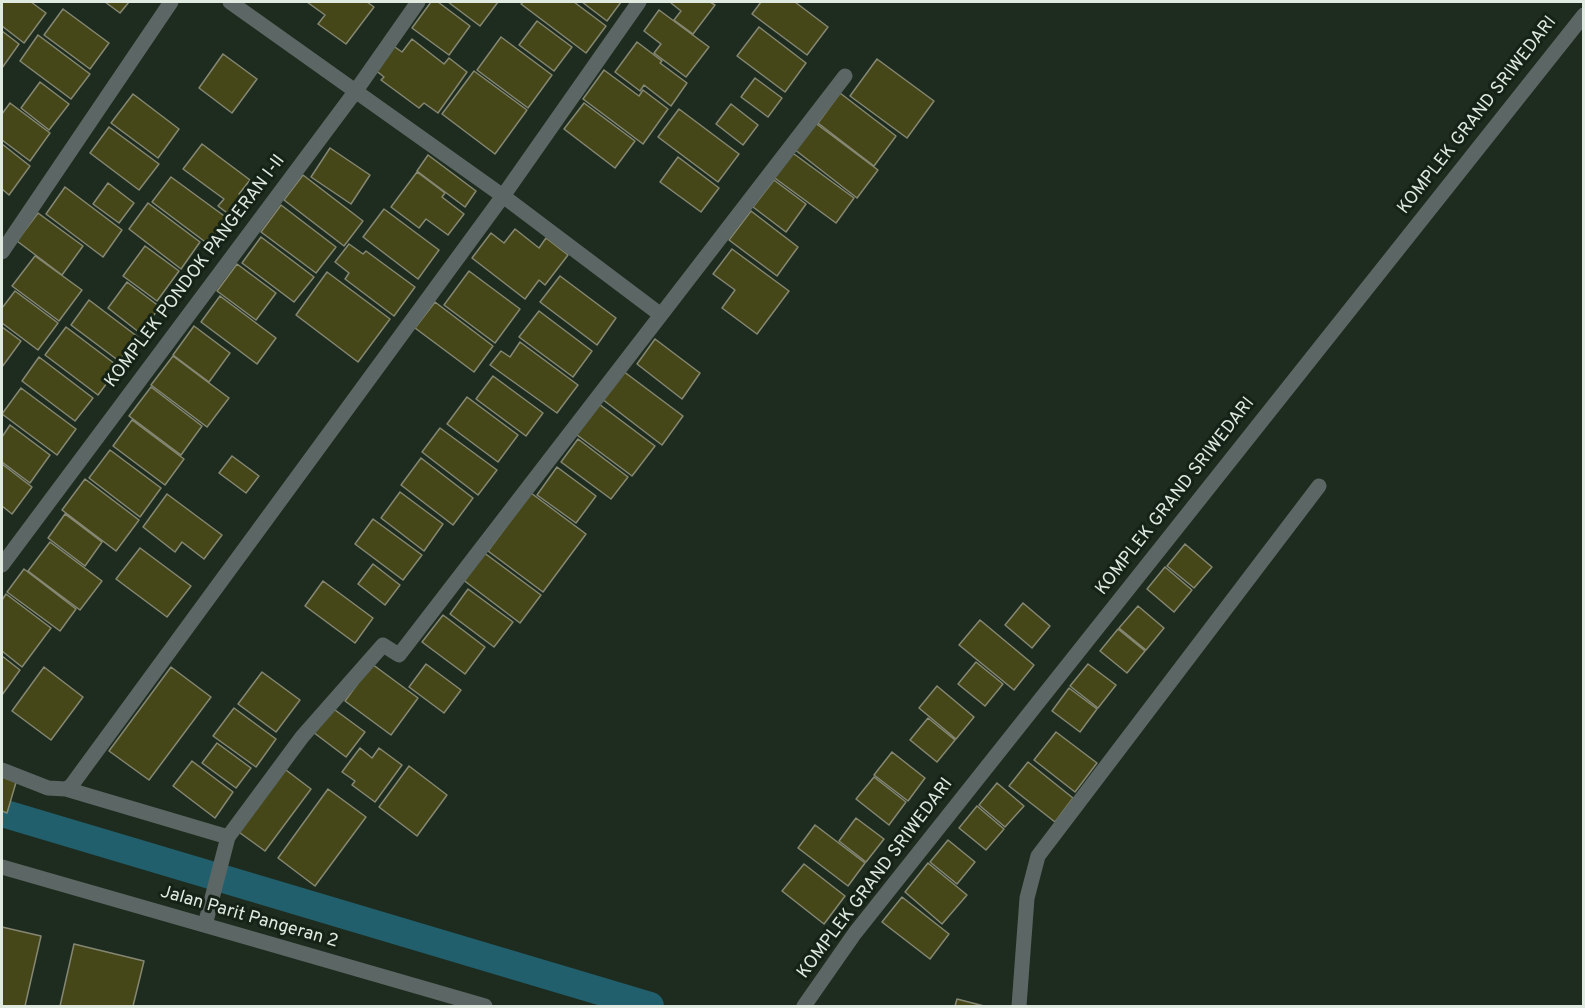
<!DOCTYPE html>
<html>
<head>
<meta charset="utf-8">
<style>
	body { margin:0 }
	#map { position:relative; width:1585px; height:1008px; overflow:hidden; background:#1e2c1f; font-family:Overpass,sans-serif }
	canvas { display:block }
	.frame { position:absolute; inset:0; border:3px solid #e1eae1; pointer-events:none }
</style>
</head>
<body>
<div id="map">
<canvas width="1585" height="1008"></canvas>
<div class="frame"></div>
</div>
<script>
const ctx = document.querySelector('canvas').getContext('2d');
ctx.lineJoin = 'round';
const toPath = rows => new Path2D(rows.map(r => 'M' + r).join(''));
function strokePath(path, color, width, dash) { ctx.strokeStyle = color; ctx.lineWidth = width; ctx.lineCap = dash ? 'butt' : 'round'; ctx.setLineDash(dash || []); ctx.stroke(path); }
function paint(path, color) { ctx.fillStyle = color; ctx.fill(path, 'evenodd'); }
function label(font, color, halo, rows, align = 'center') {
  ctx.font = font + ' Overpass,sans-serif'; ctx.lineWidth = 6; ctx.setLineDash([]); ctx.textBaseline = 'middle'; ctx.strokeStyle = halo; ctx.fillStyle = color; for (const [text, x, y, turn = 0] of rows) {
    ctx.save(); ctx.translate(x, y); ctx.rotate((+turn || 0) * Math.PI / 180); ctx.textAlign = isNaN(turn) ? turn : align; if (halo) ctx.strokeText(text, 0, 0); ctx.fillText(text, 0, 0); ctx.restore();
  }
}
strokePath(toPath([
	[2,813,650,1006]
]), '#215f6d', 28);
const building = toPath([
	[2,2,31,2,46,13,24,43,2,26,2,2],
	[105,2,129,2,120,13,105,2],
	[307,2,367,2,374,7,346,44,318,24,325,15,307,2],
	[431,2,438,2,470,26,449,55,412,28,431,2],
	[448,2,498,2,480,26,448,2],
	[523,2,574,2,606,26,586,53,521,4,523,2],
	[582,2,621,2,607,21,582,2],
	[672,2,710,2,715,5,693,34,674,20,681,11,671,3,672,2],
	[761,2,795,2,828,27,807,55,752,14,761,2],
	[63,9,109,43,90,69,44,35,63,9],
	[659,10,709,47,686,77,654,53,661,44,644,31,659,10],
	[537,21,572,47,554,71,519,45,537,21],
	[759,27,806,63,785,92,737,56,759,27],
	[2,31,19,44,2,68,2,31],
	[38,35,90,74,71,99,20,61,38,35],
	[501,37,552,75,528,108,477,70,501,37],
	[412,39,444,64,449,58,467,72,438,113,424,103,419,108,381,80,384,77,374,69,392,45,402,52,412,39],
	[637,42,662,61,660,63,687,83,671,106,644,85,640,91,615,72,637,42],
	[223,54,257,79,232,113,199,88,223,54],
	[877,59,934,101,907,138,850,96,877,59],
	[604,70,639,96,643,90,668,109,643,144,583,99,604,70],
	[474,71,527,110,495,154,442,114,474,71],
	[755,78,782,98,768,117,741,97,755,78],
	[40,82,69,104,49,130,21,108,40,82],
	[840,93,896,136,874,166,818,123,840,93],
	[133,94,179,129,158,158,111,123,133,94],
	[10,103,50,133,30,161,2,140,2,114,10,103],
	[584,103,635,141,615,168,564,129,584,103],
	[731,104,758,125,743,145,716,124,731,104],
	[679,109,739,154,718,182,658,137,679,109],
	[814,122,878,170,857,198,794,149,814,122],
	[109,127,159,164,139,190,90,153,109,127],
	[2,144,30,166,9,195,2,189,2,144],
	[202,144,250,180,239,194,249,201,235,219,218,206,224,199,183,169,202,144],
	[330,148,370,175,351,204,311,177,330,148],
	[790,151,854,198,836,223,772,176,790,151],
	[428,155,476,191,465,207,417,171,428,155],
	[678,157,719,188,701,212,660,182,678,157],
	[417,172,445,193,442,197,464,214,448,235,426,219,419,228,391,207,417,172],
	[303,175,363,221,344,246,284,200,303,175],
	[171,177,227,218,208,244,152,202,171,177],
	[774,180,806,204,786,232,753,207,774,180],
	[108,183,134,203,119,223,93,204,108,183],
	[65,187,122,230,103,257,46,214,65,187],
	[148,203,200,242,181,269,129,229,148,203],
	[281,205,336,247,316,273,261,232,281,205],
	[384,209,439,250,418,279,363,237,384,209],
	[751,211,798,247,777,276,729,240,751,211],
	[38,213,83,246,62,275,17,241,38,213],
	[515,229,539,248,546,238,568,255,545,285,539,280,525,299,472,258,491,233,504,243,515,229],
	[261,237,314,277,294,302,242,263,261,237],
	[349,244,363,254,366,251,415,287,394,316,345,279,349,273,335,262,349,244],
	[145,246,179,271,157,301,123,276,145,246],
	[732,249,789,291,757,334,722,308,735,290,713,274,732,249],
	[35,256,82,290,59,321,12,286,35,256],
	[237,264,276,293,256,320,217,291,237,264],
	[469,271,520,309,495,343,444,305,469,271],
	[327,272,390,319,358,362,296,315,327,272],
	[560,276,616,318,597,345,540,302,560,276],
	[127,282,160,307,140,333,108,308,127,282],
	[15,291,58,323,38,350,2,323,2,308,15,291],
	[220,296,276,338,257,364,201,322,220,296],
	[89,300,138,337,119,361,71,325,89,300],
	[435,302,493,346,474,372,415,328,435,302],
	[539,311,592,351,573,377,519,337,539,311],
	[194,326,230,353,209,382,173,355,194,326],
	[2,327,21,341,2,367,2,327],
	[66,327,119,367,98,395,45,355,66,327],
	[655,339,700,373,682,399,637,364,655,339],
	[520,342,578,385,557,413,490,365,501,351,510,357,520,342],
	[173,356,229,398,207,427,151,385,173,356],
	[39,357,93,398,75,421,22,381,39,357],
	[623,371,683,416,662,445,602,399,623,371],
	[493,376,543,413,526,436,476,399,493,376],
	[151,387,202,426,181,455,129,416,151,387],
	[21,388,76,429,57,455,2,414,21,388],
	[467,397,518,435,498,462,447,424,467,397],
	[595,401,655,446,632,476,573,432,595,401],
	[132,420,184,459,165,485,113,446,132,420],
	[10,425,50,455,30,483,2,462,2,437,10,425],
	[440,428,497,470,478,495,422,452,440,428],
	[578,439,628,477,611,499,561,462,578,439],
	[110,450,161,488,140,517,89,478,110,450],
	[232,456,259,476,246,493,219,473,232,456],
	[421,458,473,498,453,525,401,485,421,458],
	[2,464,32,487,12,514,2,506,2,464],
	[557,467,596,496,576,523,537,495,557,467],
	[85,479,139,520,116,551,62,510,85,479],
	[400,492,443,524,424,551,381,518,400,492],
	[531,493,586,534,543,592,488,551,531,493],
	[167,494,222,535,204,559,182,542,175,552,143,527,167,494],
	[65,514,102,542,85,566,48,538,65,514],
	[373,519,422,555,403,580,355,544,373,519],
	[50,542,102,581,80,610,28,571,50,542],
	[1185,544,1212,567,1194,588,1167,566,1185,544],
	[140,548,191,586,167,617,116,579,140,548],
	[483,552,541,595,520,623,462,579,483,552],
	[373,564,400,585,385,605,358,584,373,564],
	[1165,567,1192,590,1174,612,1147,589,1165,567],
	[24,569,76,609,60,631,7,592,24,569],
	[323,581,373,618,355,643,305,606,323,581],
	[468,589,513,622,494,647,450,614,468,589],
	[6,594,51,628,22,667,2,651,2,600,6,594],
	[1023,603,1050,626,1032,648,1005,625,1023,603],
	[1138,606,1164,628,1146,650,1119,628,1138,606],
	[443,615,485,647,465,674,422,642,443,615],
	[980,620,1034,665,1014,690,959,645,980,620],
	[1118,629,1145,651,1127,673,1100,651,1118,629],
	[2,656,20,670,2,695,2,656],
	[976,662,1003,684,985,706,958,684,976,662],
	[372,664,418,698,391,735,345,701,372,664],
	[426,664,461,690,444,713,409,687,426,664],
	[1088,664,1116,685,1098,708,1070,686,1088,664],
	[44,667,83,697,51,740,12,711,44,667],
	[171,667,211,697,149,780,109,751,171,667],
	[262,672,300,700,276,732,238,704,262,672],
	[937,686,974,717,956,739,919,708,937,686],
	[1069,688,1097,709,1080,732,1052,711,1069,688],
	[331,707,365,732,346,757,313,732,331,707],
	[234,708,276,739,256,767,213,736,234,708],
	[928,718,955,740,937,762,910,740,928,718],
	[1056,732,1097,763,1075,792,1034,760,1056,732],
	[217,743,251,768,236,788,202,763,217,743],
	[360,748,372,758,379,748,402,765,375,802,352,785,355,781,342,772,360,748],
	[892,752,925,778,908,801,874,775,892,752],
	[192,761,233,792,215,818,173,786,192,761],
	[1028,762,1073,798,1055,822,1009,786,1028,762],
	[409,766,447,795,417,836,379,807,409,766],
	[282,767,311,789,265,851,236,830,282,767],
	[2,775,17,779,7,813,2,811,2,775],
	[874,777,906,802,889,825,856,799,874,777],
	[997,783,1024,806,1005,827,979,805,997,783],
	[328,789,366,817,315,886,278,858,328,789],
	[977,806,1004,829,986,850,959,828,977,806],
	[856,818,884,839,866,862,839,841,856,818],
	[815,825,865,863,848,886,798,848,815,825],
	[948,840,975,862,957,884,930,862,948,840],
	[928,863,967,895,942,924,905,892,928,863],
	[804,864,845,896,824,924,782,891,804,864],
	[902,897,949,934,930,959,882,922,902,897],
	[2,927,41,936,25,1006,2,1006,2,927],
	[74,944,144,961,133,1006,60,1006,74,944],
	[957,999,984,1006,955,1006,957,999]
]);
paint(building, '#454719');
strokePath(building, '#858772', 1.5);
strokePath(toPath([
	[230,2,503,196,661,315],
	[2,252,171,2],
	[2,565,355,92,418,2],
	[2,770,48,788,66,789,71,786,503,196,639,2],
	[66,789,228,837,302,737,383,645,399,655,845,76],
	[2,867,253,939,485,1006],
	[205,925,228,837],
	[804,1006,855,933,1584,15],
	[1019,1006,1027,898,1038,856,1319,486]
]), '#5c6765', 15);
label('18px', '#e1eae1', '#152216', [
	["KOMPLEK GRAND SRIWEDARI",1478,116,-52],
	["KOMPLEK PONDOK PANGERAN I-II",196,272,-53],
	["KOMPLEK GRAND SRIWEDARI",1176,497,-52],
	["KOMPLEK GRAND SRIWEDARI",876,879,-53],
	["Jalan Parit Pangeran 2",249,918,16]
]);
</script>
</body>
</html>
